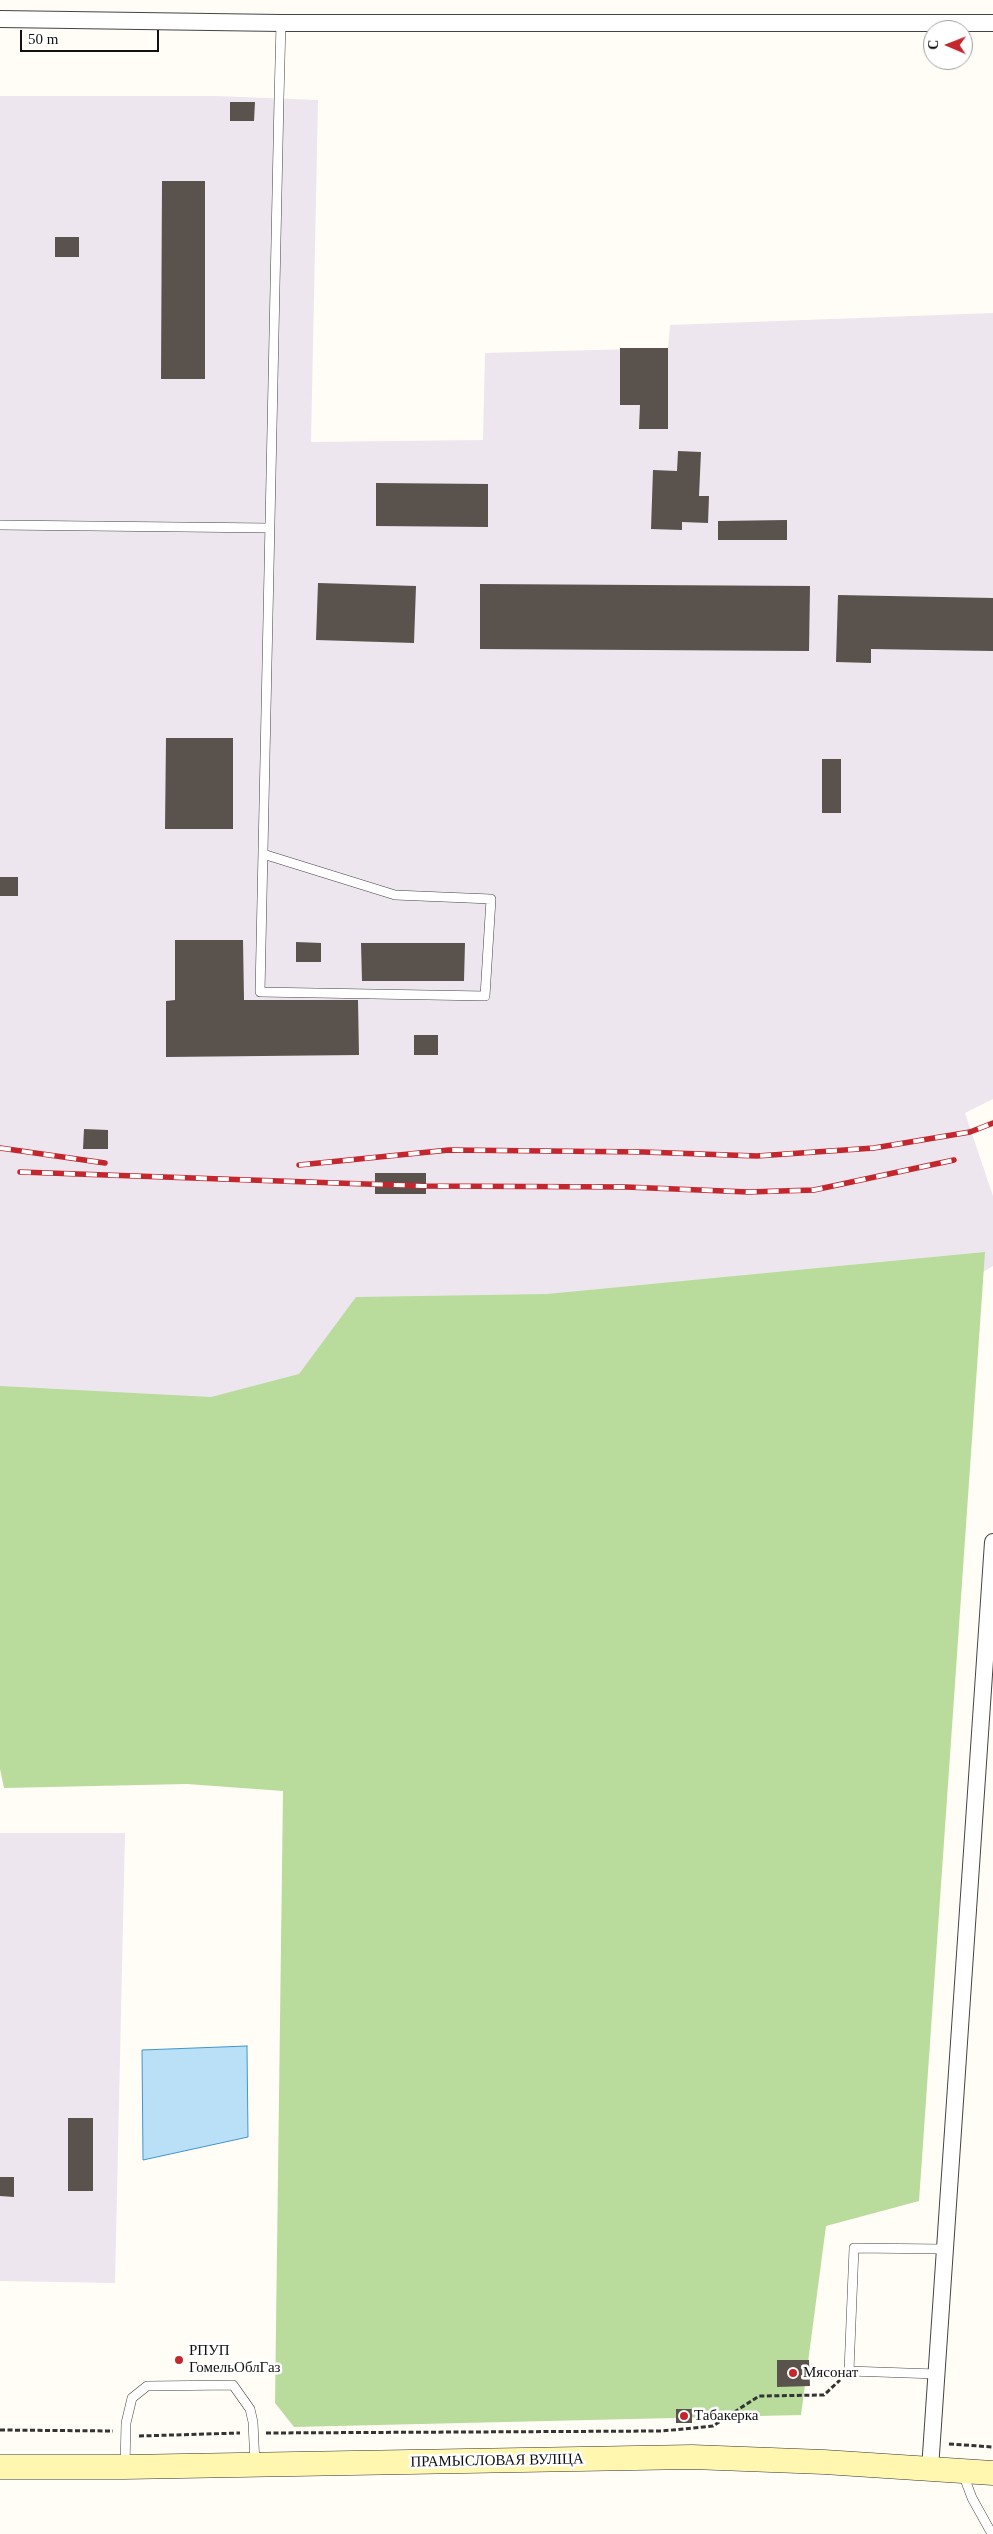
<!DOCTYPE html>
<html>
<head>
<meta charset="utf-8">
<style>
	body { margin:0 }
	#map { position:relative; width:993px; height:2534px; overflow:hidden; background:#fffdf5; font-family:"Times New Roman",serif }
	canvas { display:block }
	.north { position:absolute; left:923px; top:20px; width:50px; height:50px; box-sizing:border-box; background:#fff; border:1px solid #a0a0a0; border-radius:50%; rotate:271deg; font-size:14px; font-weight:700; line-height:20px; text-align:center; color:#111 }
	.north::after { content:''; display:block; margin:auto; width:18px; height:22px; background:#c4262e; clip-path:polygon(50% 0,100% 100%,50% 72%,0 100%) }
	.scale { position:absolute; left:20px; top:30px; width:139px; height:22px; box-sizing:border-box; border:2px solid #111; border-top:0; padding-left:6px; font-size:15px; line-height:18px; white-space:nowrap; color:#111; -webkit-text-stroke:4px #fff; paint-order:stroke }
</style>
</head>
<body>
<div id="map">
<canvas width="993" height="2534"></canvas>
<div class="north">С</div>
<div class="scale">50 m</div>
</div>
<script>
const ctx = document.querySelector('canvas').getContext('2d');
ctx.lineJoin = 'round';
function paint(path, color) { ctx.fillStyle = color; ctx.fill(path, 'evenodd'); }
const toPath = rows => new Path2D(rows.map(r => 'M' + r).join(''));
function strokePath(path, color, width, dash) { ctx.strokeStyle = color; ctx.lineWidth = width; ctx.lineCap = dash ? 'butt' : 'round'; ctx.setLineDash(dash || []); ctx.stroke(path); }
function label(font, color, halo, rows, align = 'center') {
  ctx.font = font + ' "Times New Roman",serif'; ctx.lineWidth = 5; ctx.setLineDash([]); ctx.textBaseline = 'middle'; ctx.strokeStyle = halo; ctx.fillStyle = color; for (const [text, x, y, turn = 0] of rows) {
    ctx.save(); ctx.translate(x, y); ctx.rotate((+turn || 0) * Math.PI / 180); ctx.textAlign = isNaN(turn) ? turn : align; if (halo) ctx.strokeText(text, 0, 0); ctx.fillText(text, 0, 0); ctx.restore();
  }
}
paint(toPath([
	[0,96,217,96,318,100,311,442,483,440,485,353,668,348,670,325,993,313,993,1099,965,1113,993,1196,993,1266,972,1279,338,1409,0,1393],
	[0,1833,125,1833,115,2283,0,2281]
]), '#eee6ef');
paint(toPath([
	[985,1252,919,2201,826,2226,801,2415,294,2427,275,2403,283,1791,187,1784,4,1788,0,1769,0,1386,211,1397,299,1374,356,1297,547,1294]
]), '#b9dc9c');
const water = toPath([
	[247,2046,248,2137,143,2160,142,2050,247,2046]
]);
paint(water, '#b9e0f7');
strokePath(water, '#3f96cf', 1);
paint(toPath([
	[230,102,255,102,254,121,230,121],
	[162,181,205,181,205,379,161,379],
	[55,237,79,237,79,257,55,257],
	[620,348,668,348,668,429,639,429,640,405,620,405],
	[678,451,701,452,699,496,709,496,708,523,682,522,682,530,651,529,653,470,677,471],
	[376,483,488,484,488,527,376,526],
	[787,520,787,540,718,540,718,521],
	[318,583,416,586,414,643,316,640],
	[480,584,810,586,809,651,480,649],
	[838,595,993,598,993,651,871,649,871,663,836,662],
	[166,738,233,738,233,829,165,829],
	[822,759,841,759,841,813,822,813],
	[0,877,18,877,18,896,0,896],
	[175,940,243,940,244,1000,358,1000,359,1055,166,1057,166,1001,175,1000],
	[296,942,321,943,321,962,296,962],
	[361,943,465,943,464,981,362,981],
	[414,1035,438,1035,438,1055,414,1055],
	[84,1129,108,1130,108,1149,83,1149],
	[375,1173,426,1173,426,1194,375,1194],
	[68,2118,93,2118,93,2191,68,2191],
	[0,2177,14,2177,14,2197,0,2196],
	[777,2360,809,2360,810,2386,777,2387],
	[676,2409,692,2409,692,2423,676,2423]
]), '#5a524d');
const service = toPath([
	[0,525,270,528],
	[263,854,395,895,491,899,485,996,260,992,279,99,281,23],
	[936,2374,849,2371,854,2248,944,2249],
	[125,2467,126,2423,132,2398,147,2386,233,2385,250,2409,253,2422,255,2464],
	[963,2474,972,2498,992,2534]
]);
const minor = toPath([
	[0,19,281,23,993,23],
	[930,2469,993,1542]
]);
const secondary = toPath([
	[0,2467,125,2467,692,2457,824,2462,993,2473]
]);
strokePath(service, '#444', 10);
strokePath(minor, '#444', 18);
strokePath(secondary, '#333', 25);
strokePath(toPath([
	[0,2430,113,2431],
	[266,2433,662,2431,713,2426,759,2396,824,2395,840,2380],
	[139,2436,240,2433],
	[949,2444,993,2447]
]), '#333', 3, [5, 2.5]);
strokePath(service, '#fff', 9);
strokePath(minor, '#fff', 16);
strokePath(secondary, '#fff6b0', 24);
const rail = toPath([
	[0,1148,105,1163],
	[299,1165,449,1150,644,1152,757,1156,874,1148,970,1132,993,1123],
	[20,1172,423,1186,626,1187,748,1192,814,1190,954,1160]
]);
strokePath(rail, '#c4262e', 5.5);
strokePath(rail, '#fff', 4, [11]);
for (const [x, y, r, color] of [
	[179,2360,5,"#c4262e"],
	[793,2373,5,"#c4262e"],
	[684,2416,5,"#c4262e"]
]) { const dot = new Path2D(); dot.arc(x, y, r, 0, 2 * Math.PI); ctx.fillStyle = color; ctx.fill(dot); strokePath(dot, '#fff', 2); }
label('15px', '#111', '#fff', [
	["РПУП",189,2351],
	["ГомельОблГаз",189,2368],
	["Мясонат",803,2373],
	["Табакерка",694,2416]
], 'left');
label('15px', '#111', '#fff', [
	["ПРАМЫСЛОВАЯ ВУЛІЦА",497,2461,-1]
]);
</script>
</body>
</html>
